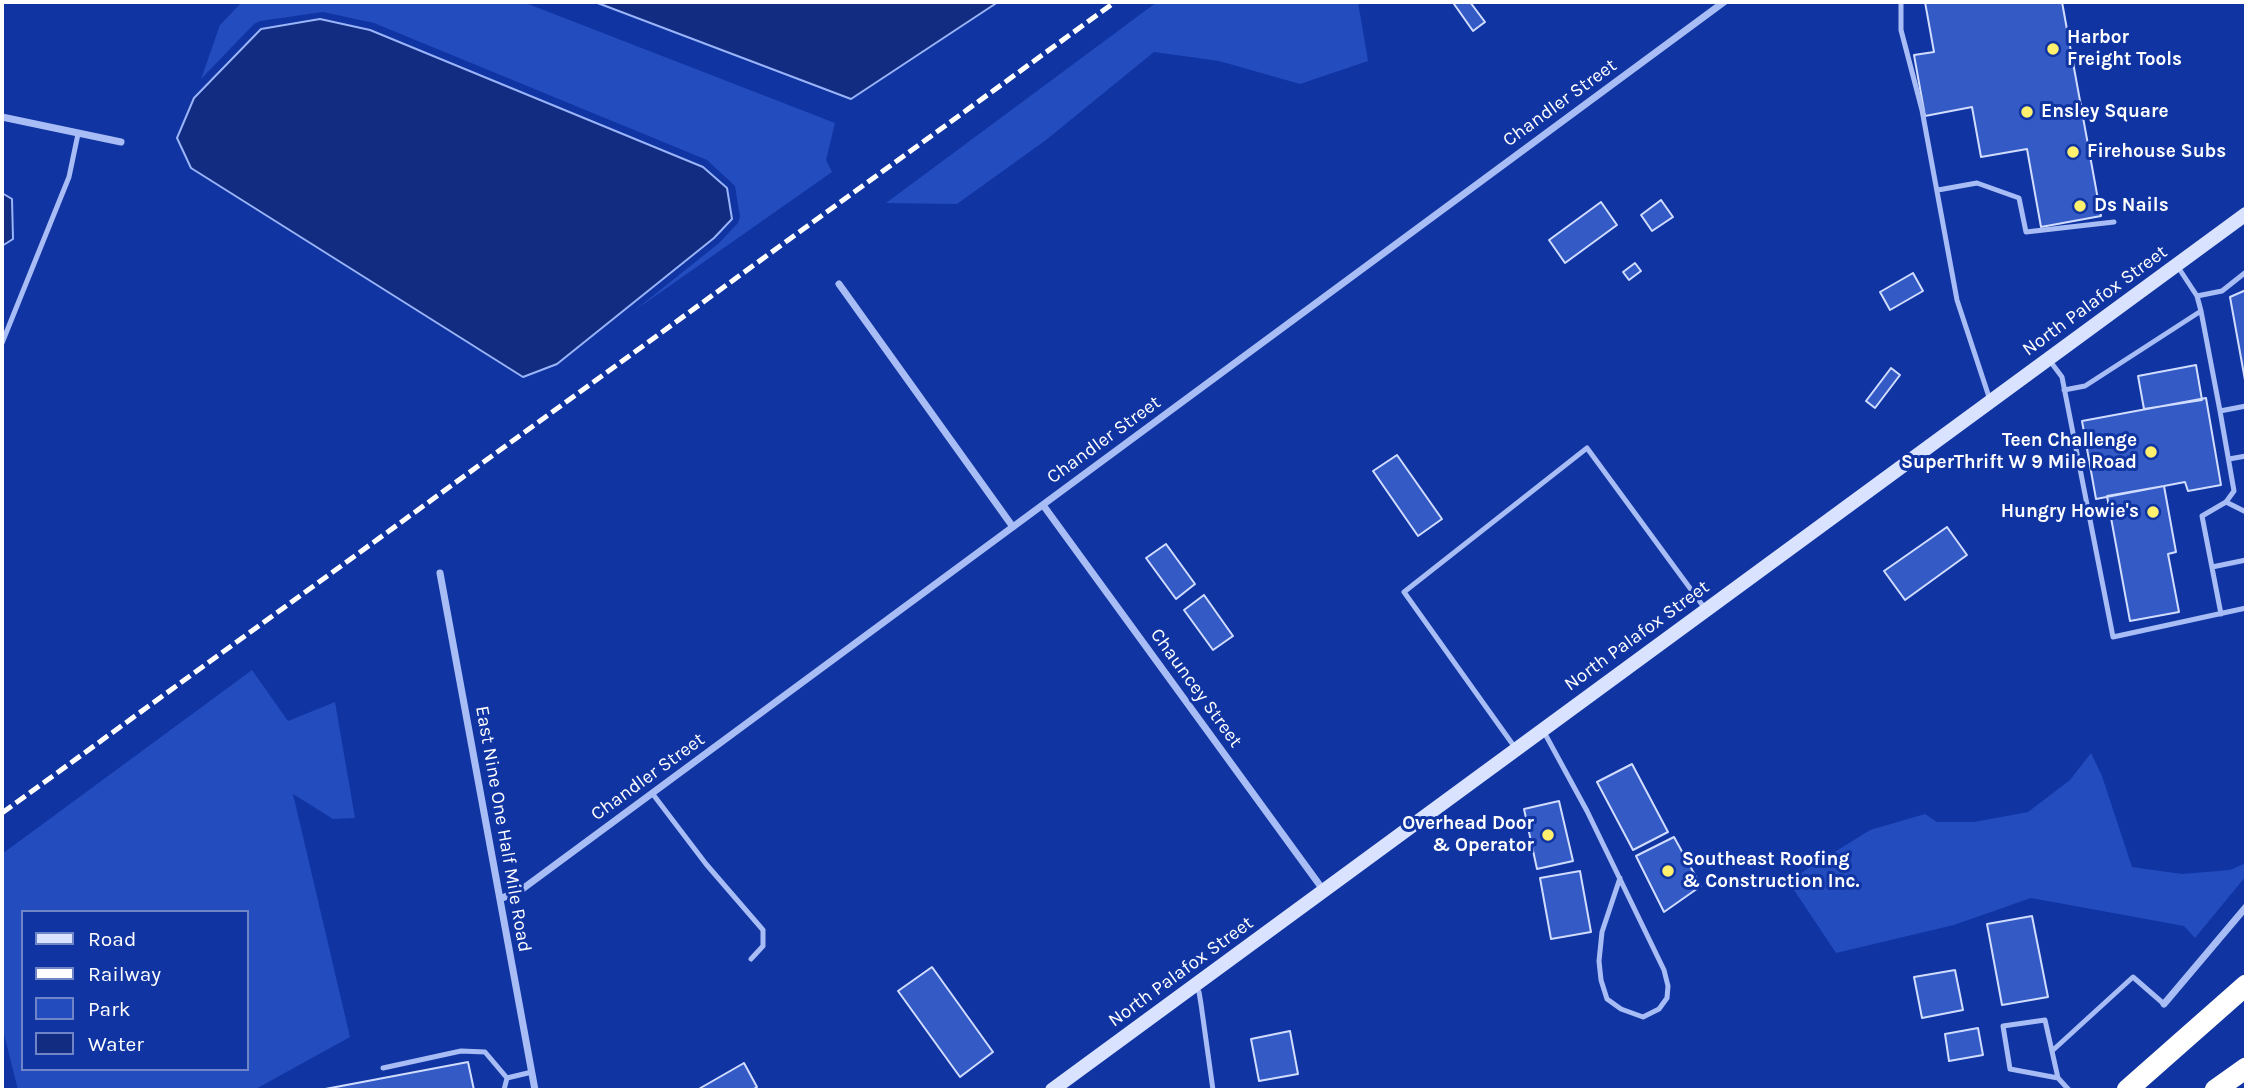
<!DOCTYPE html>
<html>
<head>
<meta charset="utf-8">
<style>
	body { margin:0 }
	#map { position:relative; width:2248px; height:1092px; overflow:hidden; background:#1034a1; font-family:Karla,sans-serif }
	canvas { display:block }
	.frame { position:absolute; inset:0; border:4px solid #fff; pointer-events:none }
	.legend { position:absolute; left:21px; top:910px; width:228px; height:161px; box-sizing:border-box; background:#1034a1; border:2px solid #7085c7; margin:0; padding:9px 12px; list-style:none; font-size:21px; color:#fff }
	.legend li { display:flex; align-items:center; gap:14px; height:35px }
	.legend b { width:35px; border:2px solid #7085c7 }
</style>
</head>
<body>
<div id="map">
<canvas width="2248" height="1092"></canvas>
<div class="frame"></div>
<ul class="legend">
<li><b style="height:9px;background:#d9e2fe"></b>Road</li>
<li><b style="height:9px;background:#fff"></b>Railway</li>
<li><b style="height:19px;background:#234cbf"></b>Park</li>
<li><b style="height:19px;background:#112c81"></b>Water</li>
</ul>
</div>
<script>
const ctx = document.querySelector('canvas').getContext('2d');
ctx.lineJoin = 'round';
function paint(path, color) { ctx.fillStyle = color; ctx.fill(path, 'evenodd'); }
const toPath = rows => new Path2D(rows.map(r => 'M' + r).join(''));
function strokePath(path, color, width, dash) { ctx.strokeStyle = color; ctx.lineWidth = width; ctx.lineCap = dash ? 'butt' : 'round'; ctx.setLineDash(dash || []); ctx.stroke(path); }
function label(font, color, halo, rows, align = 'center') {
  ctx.font = font + ' Karla,sans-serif'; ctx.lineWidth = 6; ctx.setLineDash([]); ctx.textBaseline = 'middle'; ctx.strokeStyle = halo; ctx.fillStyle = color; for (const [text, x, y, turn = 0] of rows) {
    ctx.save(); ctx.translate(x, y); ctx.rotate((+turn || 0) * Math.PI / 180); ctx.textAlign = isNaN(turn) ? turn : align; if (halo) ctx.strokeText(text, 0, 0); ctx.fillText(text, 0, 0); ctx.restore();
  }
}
paint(toPath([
	[242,2,523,2,835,123,826,160,832,172,634,311,719,243,738,223,740,217,735,186,707,160,374,23,323,12,260,21,254,24,201,79,220,25],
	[1157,2,1358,2,1368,61,1300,84,1219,61,1154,52,1046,140,957,204,886,203],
	[252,670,288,721,335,702,355,818,333,819,293,794,350,1037,254,1090,18,1090,2,1026,2,854],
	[23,912,247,912,247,1069,23,1069],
	[2091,753,2102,776,2132,867,2182,874,2230,870,2246,863,2246,876,2195,938,2184,926,2031,898,1954,925,1836,953,1788,881,1870,830,1925,814,1937,822,1974,822,2028,812,2070,780]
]), '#234cbf');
const water = toPath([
	[595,2,998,2,851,99,595,2],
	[320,19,370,30,703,167,727,188,732,219,714,238,557,364,523,377,191,168,177,138,194,98,261,29,320,19],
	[2,193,12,199,13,239,2,246,2,193]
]);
paint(water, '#112c81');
strokePath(water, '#9ab4f9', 2);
const building = toPath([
	[1457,2,1470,2,1485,22,1473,31,1454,4,1457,2],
	[1925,2,2062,2,2101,216,2041,227,2027,149,1981,157,1972,107,1925,116,1914,55,1934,52,1925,2],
	[1661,200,1673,217,1652,231,1641,215,1661,200],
	[1601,202,1617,225,1565,263,1549,240,1601,202],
	[1635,263,1641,271,1629,280,1623,272,1635,263],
	[1913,273,1923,291,1890,310,1880,292,1913,273],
	[2246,290,2246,380,2245,380,2230,297,2246,290],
	[2196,365,2202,400,2144,409,2138,376,2196,365],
	[1891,368,1900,375,1875,408,1866,401,1891,368],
	[2206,398,2221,485,2188,491,2185,482,2096,499,2082,421,2206,398],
	[1397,455,1442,519,1418,536,1373,471,1397,455],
	[2164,486,2176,552,2168,554,2179,612,2130,621,2107,496,2164,486],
	[1947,527,1967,555,1905,600,1884,571,1947,527],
	[1166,544,1195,584,1176,599,1146,558,1166,544],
	[1204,595,1233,636,1213,650,1184,610,1204,595],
	[1632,764,1668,832,1633,850,1597,782,1632,764],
	[1559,801,1573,861,1537,869,1524,809,1559,801],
	[1674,837,1701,886,1664,912,1636,856,1674,837],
	[1580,871,1591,932,1551,939,1540,878,1580,871],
	[2032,916,2048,997,2002,1005,1987,924,2032,916],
	[932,967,993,1052,960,1077,898,991,932,967],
	[1955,970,1963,1010,1922,1018,1914,977,1955,970],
	[1978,1028,1983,1055,1949,1061,1945,1034,1978,1028],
	[1290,1031,1298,1074,1259,1081,1251,1039,1290,1031],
	[468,1062,474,1090,320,1090,468,1062],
	[744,1063,757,1087,752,1090,697,1090,744,1063]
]);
paint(building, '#345ac6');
strokePath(building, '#d1ddfe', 2);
strokePath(toPath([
	[1901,2,1901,30,1922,110,1957,300,1990,400],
	[1938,190,1977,183,2019,198,2026,232,2114,222],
	[2178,267,2197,296,2222,291,2246,272],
	[2201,311,2220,411,2246,406],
	[2,343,69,177,78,134],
	[2050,361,2062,377,2113,637,2246,608],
	[2064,390,2085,386,2201,311,2197,296],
	[2220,411,2234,491,2226,502,2202,516,2221,614],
	[2229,459,2246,456],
	[2226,502,2246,512],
	[2212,567,2246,560],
	[1544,732,1587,811,1664,970,1668,986,1667,998,1659,1009,1643,1017,1621,1009,1607,999,1601,980,1599,961,1602,932,1620,878],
	[1516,749,1404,592,1587,448,1706,610],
	[652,793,706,864,763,930,763,946,751,959],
	[1194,986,1199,992,1201,1004,1213,1090],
	[2052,1051,2133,977,2164,1004],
	[383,1068,461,1051,485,1052,507,1078],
	[2058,1078,2010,1069,2003,1026,2045,1020,2058,1078,2069,1090],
	[504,1090,507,1078,532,1072]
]), '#a8bdf5', 5);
strokePath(toPath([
	[2,117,121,142],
	[839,284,1013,527],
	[1043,505,1324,891],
	[440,573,535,1090],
	[500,899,521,890,1724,2],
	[2164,1004,2246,907]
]), '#a8bdf5', 7);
strokePath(toPath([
	[1052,1090,2246,214]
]), '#d9e2fe', 14);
strokePath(toPath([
	[2127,1090,2246,985],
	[2215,1090,2246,1068]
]), '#fff', 21);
strokePath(toPath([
	[2,813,1115,2]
]), '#fff', 5, [12, 5]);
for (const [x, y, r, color] of [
	[2053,49,7,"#fff06d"],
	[2027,112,7,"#fff06d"],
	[2073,152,7,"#fff06d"],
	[2080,206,7,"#fff06d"],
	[2151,452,7,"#fff06d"],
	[2153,512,7,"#fff06d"],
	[1548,835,7,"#fff06d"],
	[1668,871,7,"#fff06d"]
]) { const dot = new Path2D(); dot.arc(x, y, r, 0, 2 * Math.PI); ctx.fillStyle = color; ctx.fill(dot); strokePath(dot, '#1034a1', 2.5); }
label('bold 19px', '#fff', '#1034a1', [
	["Harbor",2067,38],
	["Freight Tools",2067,60],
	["Ensley Square",2041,112],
	["Firehouse Subs",2087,152],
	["Ds Nails",2094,206],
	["Teen Challenge",2137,441,"right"],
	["SuperThrift W 9 Mile Road",2137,463,"right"],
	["Hungry Howie's",2139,512,"right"],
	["Overhead Door",1534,824,"right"],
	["& Operator",1534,846,"right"],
	["Southeast Roofing",1682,860],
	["& Construction Inc.",1682,882]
], 'left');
label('19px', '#fff', '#1034a1', [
	["Chandler Street",1560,103,-36],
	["North Palafox Street",2095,301,-36],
	["Chandler Street",1104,440,-36],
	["North Palafox Street",1637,636,-36],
	["Chauncey Street",1196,688,54],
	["Chandler Street",648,777,-36],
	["East Nine One Half Mile Road",503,829,80],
	["North Palafox Street",1181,972,-36]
]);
</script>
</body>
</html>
